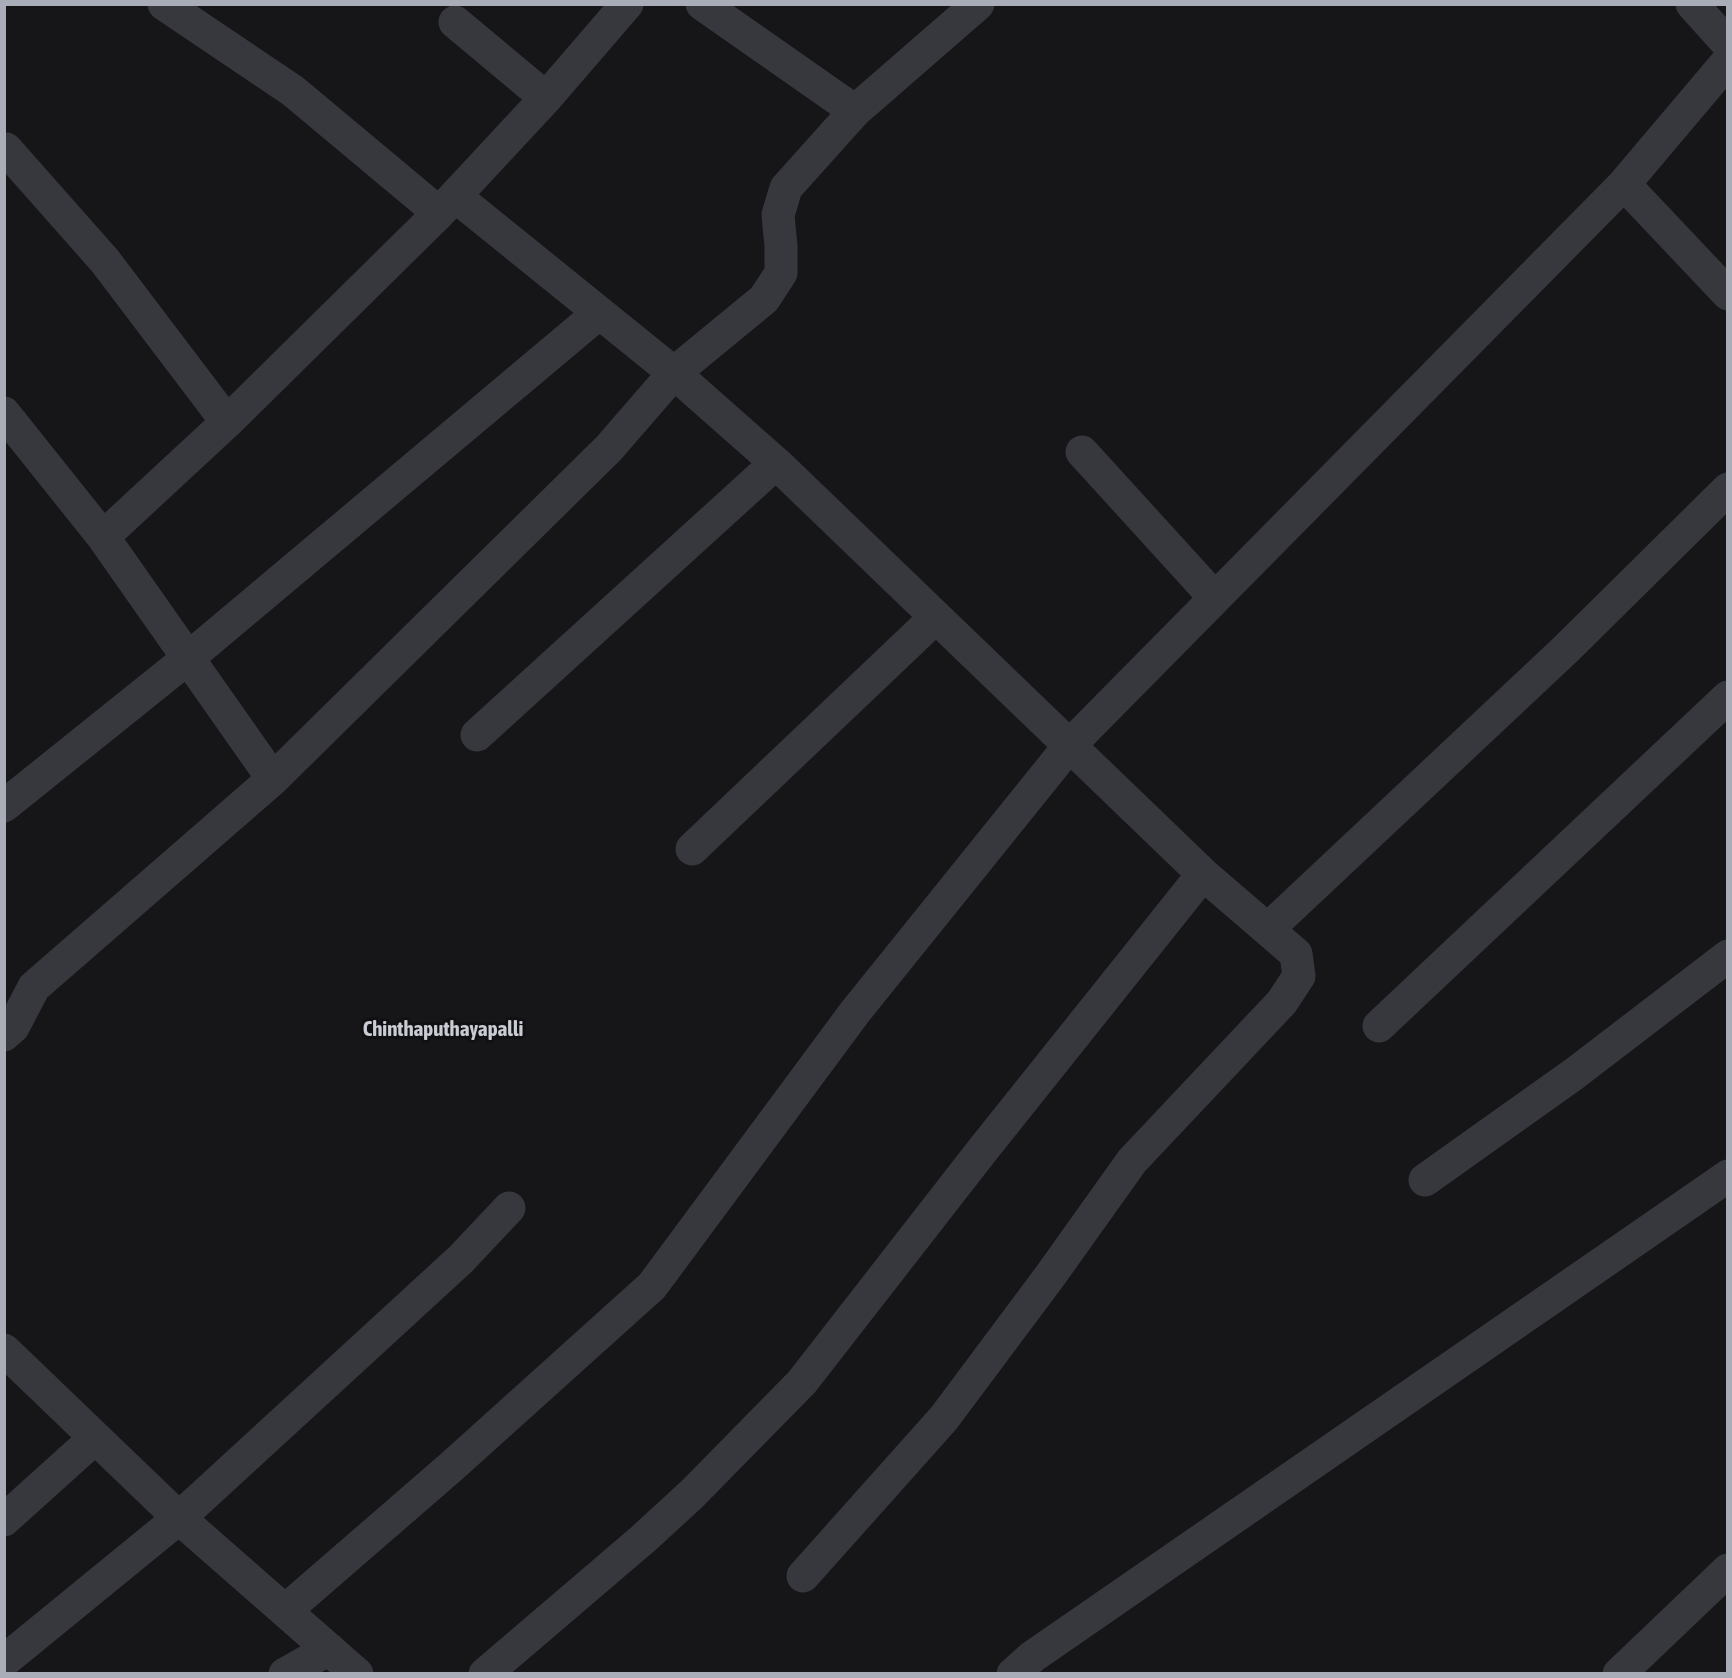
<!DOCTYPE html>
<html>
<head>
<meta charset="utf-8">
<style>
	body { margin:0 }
	#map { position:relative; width:1732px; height:1678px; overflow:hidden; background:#161618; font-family:"Asap Condensed",sans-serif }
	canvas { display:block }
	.frame { position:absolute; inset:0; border:6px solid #a8adb8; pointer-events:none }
</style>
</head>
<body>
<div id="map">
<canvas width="1732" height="1678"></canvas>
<div class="frame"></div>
</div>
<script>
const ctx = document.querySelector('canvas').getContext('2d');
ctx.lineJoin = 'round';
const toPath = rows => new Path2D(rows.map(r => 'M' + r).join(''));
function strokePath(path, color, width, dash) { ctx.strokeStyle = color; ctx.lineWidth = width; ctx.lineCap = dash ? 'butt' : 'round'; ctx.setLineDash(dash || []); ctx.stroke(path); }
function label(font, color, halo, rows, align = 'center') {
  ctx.font = font + ' "Asap Condensed",sans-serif'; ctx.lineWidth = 6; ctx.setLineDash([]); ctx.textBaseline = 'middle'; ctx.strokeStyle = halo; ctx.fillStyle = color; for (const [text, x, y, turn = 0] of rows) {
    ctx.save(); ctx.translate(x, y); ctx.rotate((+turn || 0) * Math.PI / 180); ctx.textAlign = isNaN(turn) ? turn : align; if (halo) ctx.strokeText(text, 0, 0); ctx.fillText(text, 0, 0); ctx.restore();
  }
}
strokePath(toPath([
	[164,4,293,91,439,213],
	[702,4,855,111,978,4],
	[1692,4,1728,44],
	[455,22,546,98],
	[4,149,6,149,105,261,227,422],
	[1624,184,1728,294],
	[455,196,674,373,776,463,1203,874,1296,954,1299,976,1282,1002,1132,1161,1050,1276,944,1418,803,1576],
	[4,413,103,537,273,779,34,987,13,1027,4,1035],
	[1082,452,1215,598],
	[103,537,227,422,439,213,546,98,627,4],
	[477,735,776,463],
	[273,779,609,448,674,373,764,299,781,273,781,246,778,215,786,188,855,111],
	[4,806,187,659,599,313],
	[692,849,936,617],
	[1268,929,1565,650,1728,489],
	[1379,1026,1728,697],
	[1425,1180,1574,1074,1728,956],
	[4,1350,179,1518,357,1674],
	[4,1520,95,1438],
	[286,1610,451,1467,652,1286,855,1012,1070,745,1624,184,1728,61],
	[4,1661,179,1518,461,1259,509,1208],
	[285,1674,329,1649],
	[485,1674,643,1539,692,1494,802,1382,981,1152,1203,874],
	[1013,1674,1032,1657,1728,1176],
	[1619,1674,1728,1570]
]), '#37383d', 33);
label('bold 21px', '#c9ccd4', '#111113', [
	["Chinthaputhayapalli",443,1029]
]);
</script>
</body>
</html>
